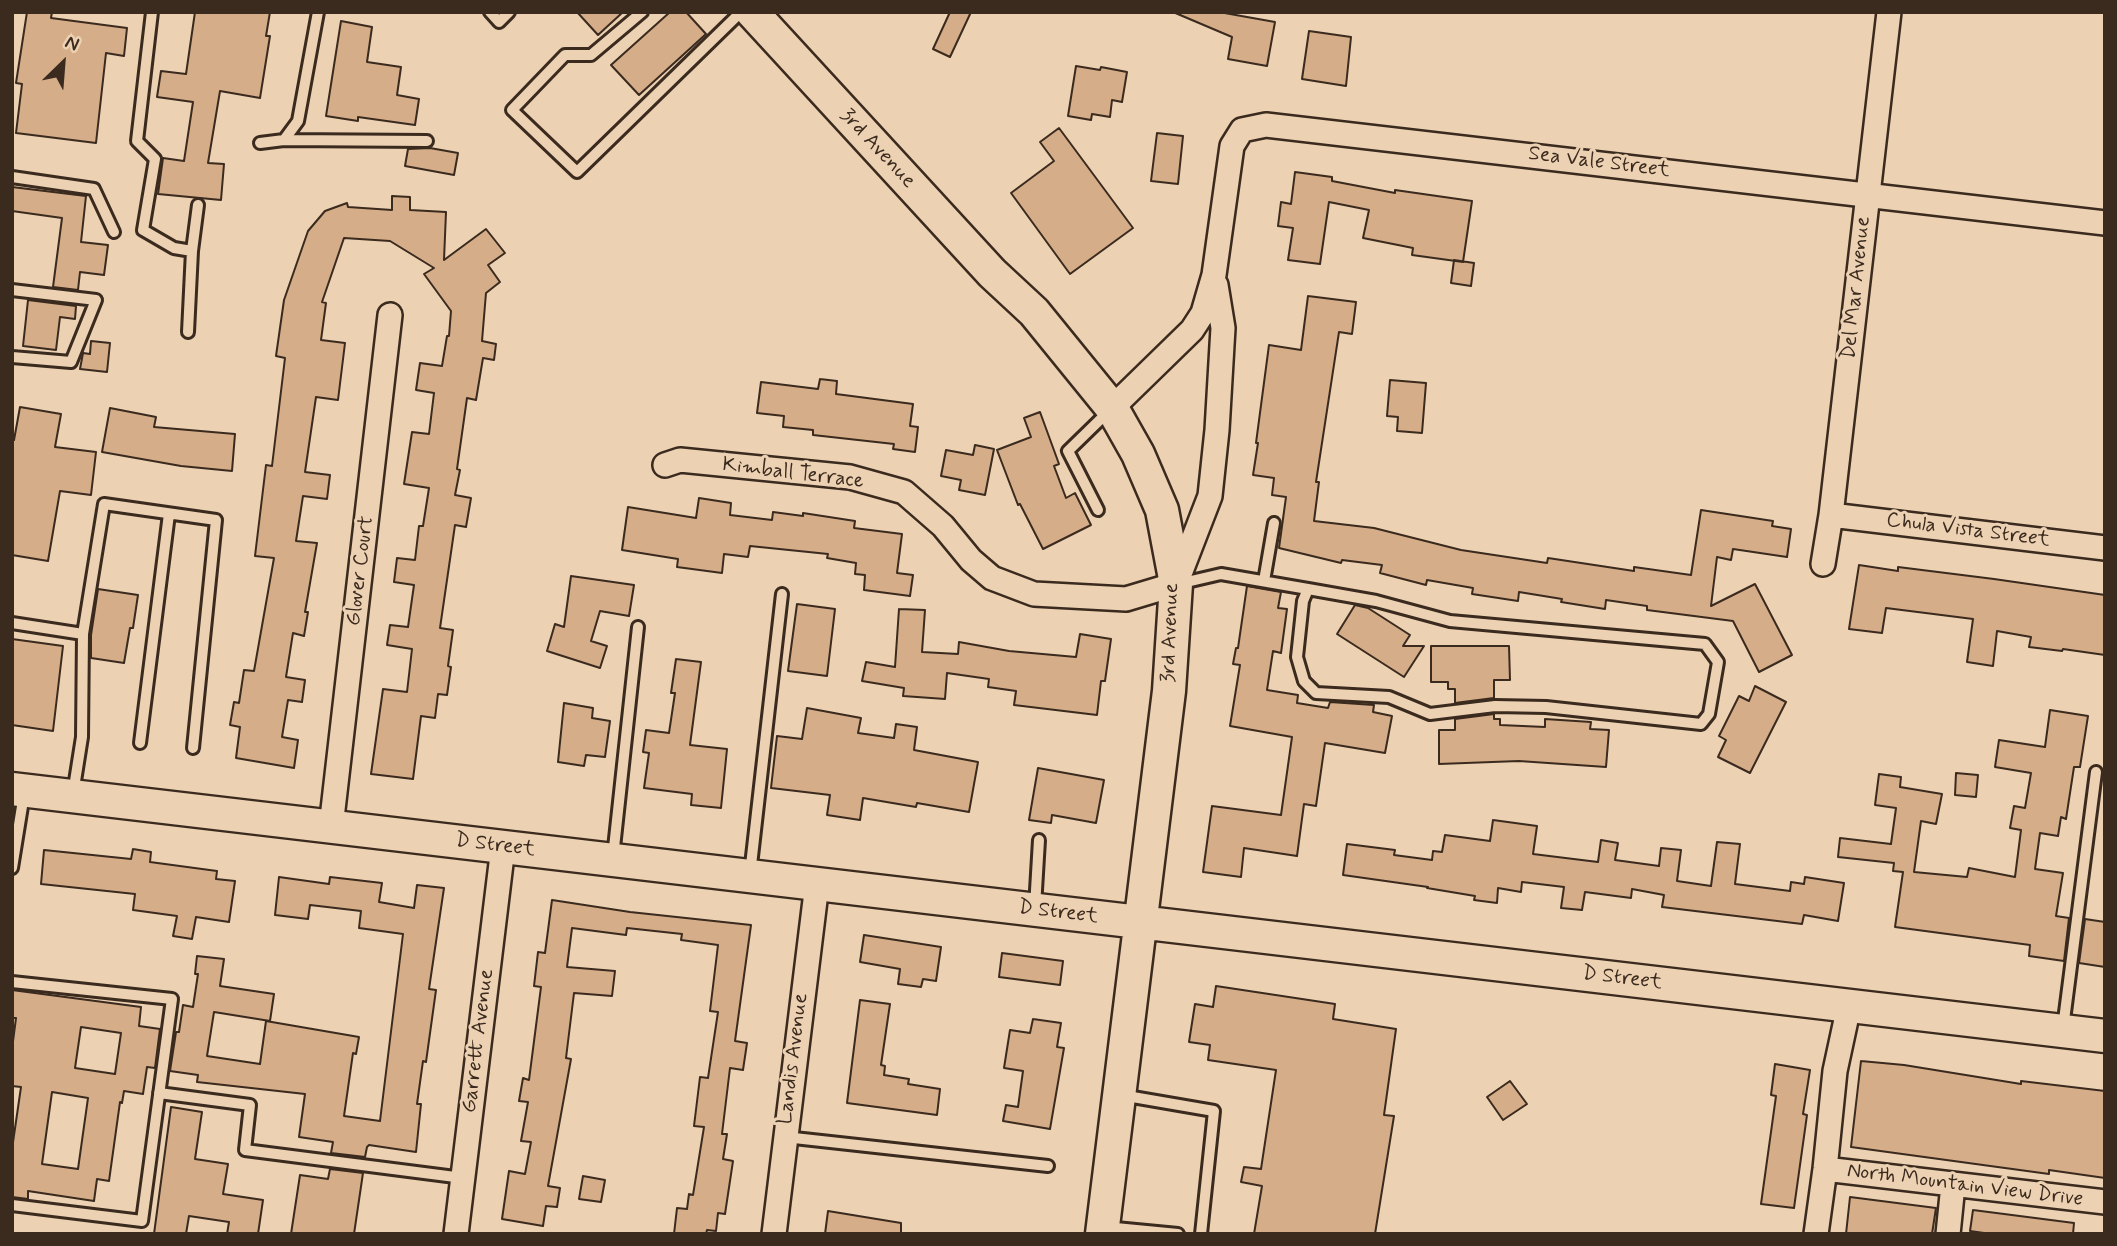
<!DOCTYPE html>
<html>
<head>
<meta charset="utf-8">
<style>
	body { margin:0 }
	#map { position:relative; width:2117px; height:1246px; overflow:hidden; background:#ecd1b3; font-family:Mynerve,sans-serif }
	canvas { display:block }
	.frame { position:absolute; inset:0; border:14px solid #3b2a1e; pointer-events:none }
	.north { position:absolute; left:28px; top:28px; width:70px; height:70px; -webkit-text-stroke:5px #ecd1b3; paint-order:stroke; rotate:25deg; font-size:19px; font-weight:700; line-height:28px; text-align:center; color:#3b2a1e }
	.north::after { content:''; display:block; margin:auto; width:24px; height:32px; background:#3b2a1e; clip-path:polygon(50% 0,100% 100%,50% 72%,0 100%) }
</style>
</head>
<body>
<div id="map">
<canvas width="2117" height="1246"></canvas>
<div class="frame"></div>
<div class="north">N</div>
</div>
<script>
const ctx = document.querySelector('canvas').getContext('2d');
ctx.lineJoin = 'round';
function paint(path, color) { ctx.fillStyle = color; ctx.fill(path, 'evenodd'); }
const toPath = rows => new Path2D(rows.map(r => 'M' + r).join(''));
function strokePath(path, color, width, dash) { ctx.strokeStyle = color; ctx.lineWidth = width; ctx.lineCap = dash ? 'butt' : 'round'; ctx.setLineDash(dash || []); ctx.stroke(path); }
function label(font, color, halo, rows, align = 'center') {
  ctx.font = font + ' Mynerve,sans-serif'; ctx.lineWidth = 6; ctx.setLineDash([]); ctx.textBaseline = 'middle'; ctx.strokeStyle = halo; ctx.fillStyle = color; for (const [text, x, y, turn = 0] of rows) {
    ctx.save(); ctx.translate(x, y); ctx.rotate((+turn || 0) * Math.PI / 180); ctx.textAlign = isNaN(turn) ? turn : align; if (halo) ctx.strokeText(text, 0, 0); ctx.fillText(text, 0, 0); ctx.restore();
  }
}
const building = toPath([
	[27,12,52,12,51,18,127,28,124,56,106,53,96,143,16,133,22,84,16,83,27,12],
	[195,12,270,12,266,36,270,36,260,98,220,91,208,163,224,164,221,200,158,194,163,158,184,161,193,102,157,97,161,71,186,74,195,12],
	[577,12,623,12,598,35,577,12],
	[670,12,686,12,706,34,639,95,611,65,670,12],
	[950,12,971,12,950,57,933,49,950,12],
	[1173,12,1219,12,1275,22,1267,66,1228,59,1232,37,1173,12],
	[341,21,372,27,367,62,401,67,397,95,419,99,415,125,358,117,358,121,326,116,341,21],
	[1309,31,1351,37,1346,86,1302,79,1309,31],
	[1076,66,1100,70,1101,67,1127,72,1122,102,1112,100,1110,117,1092,114,1091,120,1068,116,1076,66],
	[1059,128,1133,228,1070,274,1011,193,1054,161,1040,142,1059,128],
	[1157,133,1183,136,1178,184,1151,181,1157,133],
	[430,148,458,153,454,175,405,166,408,149,430,148],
	[1295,172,1332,177,1332,181,1395,193,1395,190,1472,201,1463,262,1412,255,1413,248,1363,238,1369,210,1329,202,1320,264,1288,260,1293,228,1278,226,1281,202,1291,204,1295,172],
	[12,187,86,196,81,242,108,245,104,275,80,272,78,290,53,287,62,218,12,211,12,187],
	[392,196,410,197,410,210,446,212,444,260,486,229,505,253,488,265,500,282,486,293,482,341,496,344,494,360,483,358,476,400,467,398,457,469,460,470,455,495,471,498,466,527,455,525,440,628,453,630,448,666,451,667,447,695,438,694,435,718,421,716,413,779,371,774,383,689,407,692,412,649,387,645,390,625,408,627,414,585,394,582,397,558,415,560,419,526,423,526,429,488,404,484,412,432,429,434,434,393,416,390,420,363,442,366,447,336,449,336,451,311,424,274,434,268,390,241,344,238,322,302,326,303,321,340,345,343,338,400,316,397,305,472,330,475,327,499,303,496,296,541,317,543,305,612,308,612,304,636,293,633,286,677,305,680,302,702,288,700,282,737,298,740,294,768,236,758,240,727,230,725,234,702,239,703,244,670,254,671,274,558,255,556,266,465,272,466,285,358,276,356,284,300,308,231,325,211,347,203,348,207,392,210,392,196],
	[1454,260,1474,263,1471,286,1451,283,1454,260],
	[1308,296,1356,302,1352,334,1339,332,1316,482,1319,482,1314,521,1374,528,1461,550,1547,563,1548,558,1634,571,1634,567,1691,575,1701,510,1773,521,1772,526,1791,529,1787,557,1733,549,1731,560,1717,557,1711,606,1755,584,1792,655,1759,672,1733,621,1647,610,1647,606,1606,600,1605,609,1561,602,1562,599,1519,592,1518,601,1472,594,1473,588,1427,580,1426,585,1380,573,1382,565,1342,560,1341,563,1279,548,1286,497,1272,495,1274,478,1253,475,1258,443,1256,443,1269,345,1301,350,1308,296],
	[28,300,76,306,75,319,60,317,56,350,23,346,28,300],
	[91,341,110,343,107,372,80,369,83,353,90,354,91,341],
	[820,379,837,381,836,394,913,404,910,426,918,427,915,452,893,449,894,444,813,435,813,430,783,427,784,416,757,413,761,382,818,389,820,379],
	[1390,380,1426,383,1422,433,1397,431,1398,417,1387,416,1390,380],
	[20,407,61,414,55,447,96,452,91,495,60,491,48,561,12,555,12,439,14,440,20,407],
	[110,408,156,417,154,427,235,434,232,471,181,466,102,452,110,408],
	[1040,412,1059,464,1054,466,1066,498,1075,493,1091,525,1043,549,1020,504,1018,505,997,450,1031,437,1024,418,1040,412],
	[975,445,994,449,985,495,959,490,961,480,941,476,946,450,973,455,975,445],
	[699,498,731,503,730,515,772,520,773,512,803,516,803,513,855,521,854,528,902,534,897,573,913,575,910,596,864,590,865,575,855,574,856,563,827,558,828,554,750,546,748,557,724,554,722,573,677,567,678,559,622,550,628,507,696,518,699,498],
	[1859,565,1898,571,1898,567,1994,579,2105,595,2105,655,2063,649,2062,651,2029,647,2031,637,1997,631,1993,666,1967,662,1973,619,1886,608,1882,633,1849,629,1859,565],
	[571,576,634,585,629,616,600,611,591,641,607,646,600,668,547,651,555,624,564,627,571,576],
	[1247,586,1281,592,1278,608,1287,609,1281,653,1273,651,1267,690,1298,695,1297,703,1328,708,1330,702,1374,705,1373,712,1392,716,1385,753,1325,743,1316,806,1304,804,1297,856,1244,848,1241,877,1203,872,1212,806,1281,815,1292,737,1230,726,1240,665,1233,664,1236,648,1238,648,1247,586],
	[98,589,138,595,133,628,130,628,124,663,91,658,91,635,98,589],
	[797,604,835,609,827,676,788,671,797,604],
	[1355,605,1368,608,1410,635,1403,646,1424,646,1404,677,1337,634,1355,605],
	[899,609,925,610,922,652,958,654,959,642,1009,651,1076,657,1080,634,1111,639,1105,681,1101,681,1097,715,1014,705,1016,691,988,687,989,679,947,673,945,699,903,696,904,688,862,681,866,662,895,667,899,609],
	[12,639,63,646,53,731,12,725,12,639],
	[1431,646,1509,646,1510,680,1494,680,1494,698,1455,703,1455,689,1448,689,1448,682,1431,682,1431,646],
	[676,659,701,662,690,745,727,749,721,808,691,805,692,794,644,788,649,753,643,752,646,730,669,733,675,693,671,693,676,659],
	[1755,686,1786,702,1750,773,1718,757,1726,740,1719,736,1739,696,1749,701,1755,686],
	[564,703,593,708,592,718,610,721,605,757,586,755,584,766,558,762,564,703],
	[807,708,861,718,858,733,894,738,896,724,917,727,914,750,978,762,969,812,917,803,916,807,863,798,860,820,827,815,830,795,771,788,777,736,802,739,807,708],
	[2050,710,2088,716,2080,767,2074,767,2066,819,2061,817,2058,836,2040,833,2035,869,2063,873,2056,916,2069,918,2064,961,2029,956,2030,945,1895,927,1903,872,1893,871,1894,863,1838,857,1840,838,1891,844,1896,808,1875,805,1879,774,1901,777,1900,787,1942,794,1936,824,1921,821,1914,872,1967,877,1969,868,2015,877,2021,830,2010,828,2014,806,2025,808,2031,773,1995,767,1999,740,2045,747,2050,710],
	[1494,714,1494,719,1500,719,1500,725,1545,727,1545,719,1591,722,1590,729,1609,730,1606,767,1519,761,1439,764,1439,730,1455,730,1455,719,1494,714],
	[1038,768,1104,780,1096,823,1052,815,1051,823,1029,820,1038,768],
	[1956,773,1978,775,1976,797,1955,795,1956,773],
	[1493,820,1537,826,1533,854,1598,862,1601,840,1618,843,1615,860,1659,866,1661,848,1681,850,1677,881,1711,886,1717,842,1740,844,1735,884,1790,891,1791,882,1804,884,1805,877,1844,883,1838,921,1804,915,1802,924,1662,907,1664,895,1632,889,1631,898,1585,892,1582,910,1561,908,1564,887,1522,882,1521,892,1498,888,1497,903,1474,900,1475,896,1427,888,1428,887,1343,875,1347,844,1395,850,1394,855,1432,860,1433,851,1442,852,1445,835,1490,841,1493,820],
	[133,849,151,852,150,862,217,871,216,879,235,881,229,922,196,917,192,939,173,936,177,916,133,910,135,894,41,884,44,850,131,859,133,849],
	[279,877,329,884,330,877,382,883,379,902,414,908,417,885,444,888,429,989,436,990,426,1062,423,1061,417,1104,421,1104,416,1152,369,1145,367,1147,365,1157,331,1153,333,1142,299,1137,305,1094,197,1082,198,1075,170,1071,176,1032,179,1032,183,1005,193,1007,198,974,195,974,197,956,224,959,220,986,274,994,270,1021,214,1012,207,1056,260,1064,266,1021,359,1037,356,1054,353,1053,344,1116,380,1121,403,934,359,928,361,911,310,905,308,919,275,915,279,877],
	[552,900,630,912,751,925,735,1041,747,1043,743,1070,730,1068,722,1134,727,1134,723,1159,733,1161,725,1214,718,1213,716,1231,707,1230,706,1234,674,1234,677,1208,687,1209,689,1194,693,1195,704,1127,694,1126,700,1077,708,1078,718,1012,710,1011,718,945,681,940,682,934,627,928,626,935,572,928,567,967,615,971,612,996,574,993,566,1058,571,1059,548,1186,560,1188,557,1207,546,1206,543,1226,502,1219,509,1171,525,1174,531,1142,521,1141,528,1102,519,1101,523,1078,529,1080,541,987,534,986,538,952,545,953,552,900],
	[2085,919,2105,922,2105,967,2079,963,2085,919],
	[864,935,941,947,936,981,923,979,921,987,898,984,900,969,860,962,864,935],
	[1002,953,1063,961,1060,985,999,977,1002,953],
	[1216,986,1335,1004,1333,1019,1396,1029,1384,1115,1394,1116,1375,1234,1254,1234,1262,1186,1241,1182,1244,1167,1261,1169,1276,1070,1208,1060,1210,1045,1189,1042,1195,1004,1213,1007,1216,986],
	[12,990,141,1007,139,1026,160,1029,155,1068,147,1067,143,1094,124,1091,122,1103,120,1102,109,1181,97,1179,94,1201,28,1191,28,1199,12,1197,12,1149,21,1087,12,1086,12,1049,16,1018,12,1018,12,990],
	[81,1027,121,1033,115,1074,75,1068,81,1027],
	[52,1092,88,1098,78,1169,42,1164,52,1092],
	[860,1000,890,1004,881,1065,885,1066,884,1075,909,1079,908,1084,940,1089,937,1115,847,1103,860,1000],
	[1033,1019,1061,1023,1057,1047,1064,1048,1050,1129,1003,1121,1006,1105,1018,1107,1023,1071,1004,1068,1010,1030,1030,1033,1033,1019],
	[1861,1061,1904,1065,2021,1084,2021,1081,2105,1091,2105,1178,2049,1170,2049,1174,1851,1147,1861,1061],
	[1775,1064,1810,1070,1803,1114,1807,1115,1794,1208,1761,1204,1776,1096,1771,1095,1775,1064],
	[1510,1081,1527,1104,1503,1120,1487,1097,1510,1081],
	[171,1107,202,1112,195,1159,228,1164,223,1194,263,1200,258,1234,227,1234,229,1222,189,1216,186,1234,154,1234,171,1107],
	[330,1169,363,1173,354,1234,291,1234,300,1175,328,1179,330,1169],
	[583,1176,605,1180,601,1202,579,1199,583,1176],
	[1850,1197,1936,1208,1932,1234,1846,1234,1850,1197],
	[1973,1210,2074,1223,2073,1234,1991,1234,1970,1231,1973,1210],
	[828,1211,901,1223,901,1234,825,1234,828,1211]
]);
paint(building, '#d5ad89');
strokePath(building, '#3b2a1e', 2);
const lane = toPath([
	[152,12,137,141,155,159,143,230,174,248,192,251,188,332],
	[490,12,499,22,509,12],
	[642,12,591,55,565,55,512,110,577,172,741,12],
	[284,140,427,141],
	[260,143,284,140,298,121,318,12],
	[12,177,94,189,114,232],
	[192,251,198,205],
	[12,290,96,300,71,362,12,357],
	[1098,510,1068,451,1110,410],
	[1264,581,1274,523],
	[1178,584,1221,574,1308,589],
	[1308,589,1376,601,1450,621,1705,644,1718,662,1709,714,1701,724,1546,707,1495,706,1430,714,1389,697,1316,693,1304,681,1297,657,1303,601,1308,589],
	[12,623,83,634],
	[140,743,169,514],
	[73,794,82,737,83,634,104,504,216,520,193,748],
	[613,857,638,627],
	[12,868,24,794],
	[750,874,782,594],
	[1035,907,1039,840],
	[12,982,172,999,142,1221,12,1205],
	[2063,1028,2096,772],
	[159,1093,250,1105,245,1150,463,1178],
	[1121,1095,1214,1111,1201,1234],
	[785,1137,1048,1166],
	[1105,1227,1178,1234]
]);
const street = toPath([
	[1112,408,1192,330,1203,313,1214,275,1232,146,1242,130,1266,125,2105,223],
	[665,465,680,460,850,477,904,492,943,526,971,560,992,578,1034,594,1126,599,1176,584,1210,496,1217,430,1223,328,1216,285],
	[1831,515,2105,548],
	[1823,564,1831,515,1889,12],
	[331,827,390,315],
	[1825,1169,2105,1202],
	[456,1234,503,847],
	[774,1234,817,884],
	[1816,1234,1825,1169,1835,1071,1849,1006],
	[1948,1234,1953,1185]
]);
const secondary = toPath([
	[752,12,992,273,1034,312,1112,408,1138,454,1162,510,1176,584,1169,691,1102,1234],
	[12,789,2105,1036]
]);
strokePath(lane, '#3b2a1e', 16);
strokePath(street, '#3b2a1e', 28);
strokePath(secondary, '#3b2a1e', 37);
strokePath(lane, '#ecd1b3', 10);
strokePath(street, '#ecd1b3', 23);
strokePath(secondary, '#ecd1b3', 32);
label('21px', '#3b2a1e', '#ecd1b3', [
	["3rd Avenue",877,149,47],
	["Sea Vale Street",1599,163,7],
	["Del Mar Avenue",1857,288,-84],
	["Kimball Terrace",793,474,7],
	["Chula Vista Street",1968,531,7],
	["Glover Court",361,571,-83],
	["3rd Avenue",1171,633,-88],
	["D Street",495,846,7],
	["D Street",1058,913,7],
	["D Street",1622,979,7],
	["Garrett Avenue",479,1041,-83],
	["Landis Avenue",794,1059,-83],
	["North Mountain View Drive",1965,1186,7]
]);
</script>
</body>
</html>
